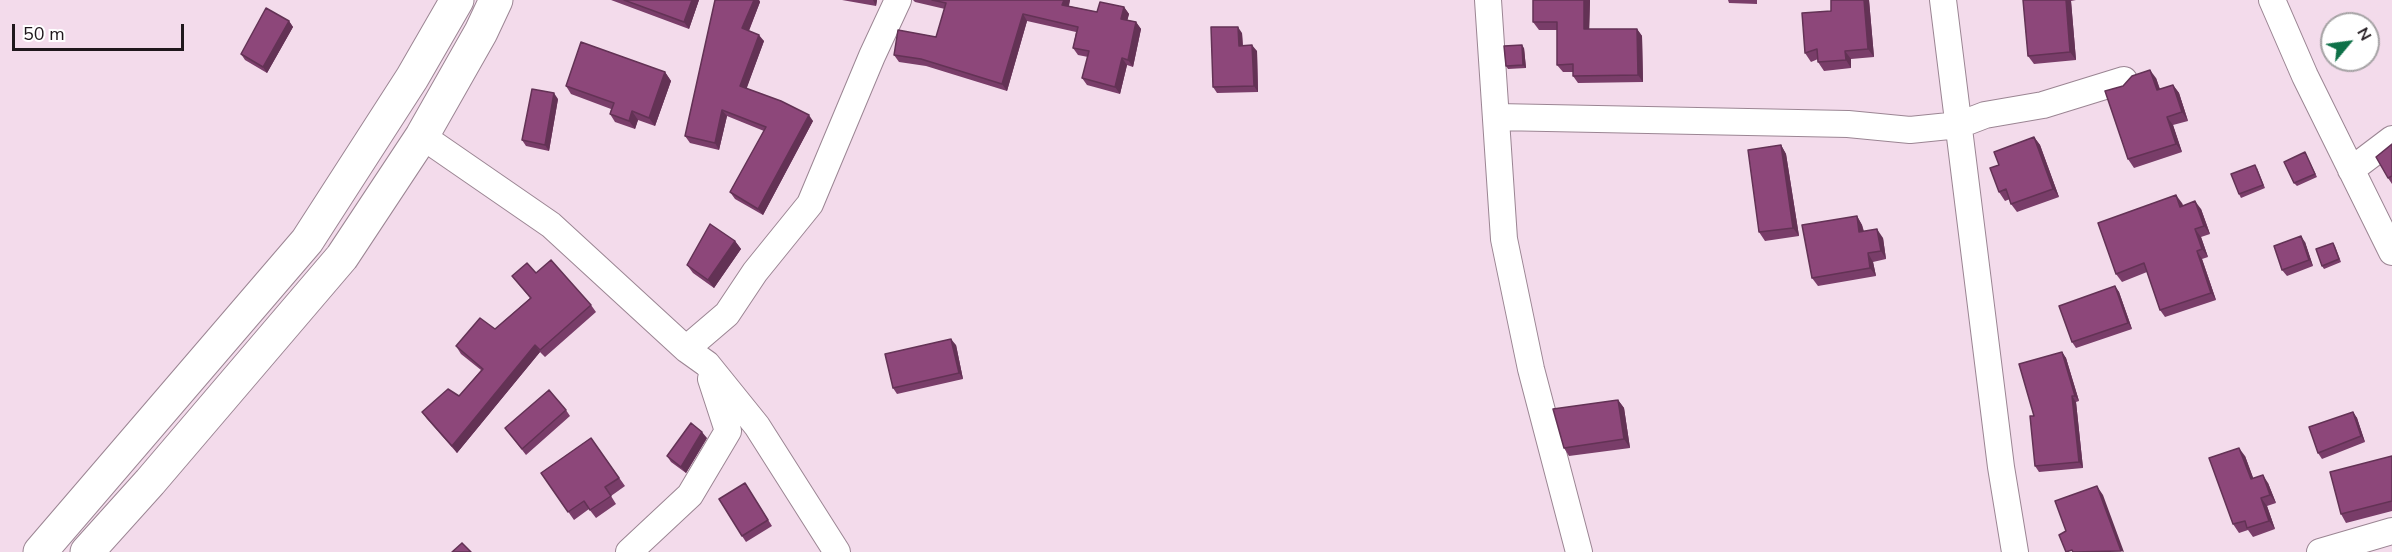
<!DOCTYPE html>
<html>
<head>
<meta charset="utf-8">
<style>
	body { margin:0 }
	#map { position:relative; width:2392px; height:552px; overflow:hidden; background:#f3dbeb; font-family:"Nunito Sans",sans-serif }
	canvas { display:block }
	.north { position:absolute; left:2320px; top:12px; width:60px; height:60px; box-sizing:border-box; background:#fff; border:2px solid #a5a2a4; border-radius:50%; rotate:61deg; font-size:16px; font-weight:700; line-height:24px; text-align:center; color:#1f171c }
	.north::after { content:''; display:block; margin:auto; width:21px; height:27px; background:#0e7148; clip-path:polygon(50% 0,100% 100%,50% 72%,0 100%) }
	.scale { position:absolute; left:12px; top:24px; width:172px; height:27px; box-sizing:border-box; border:3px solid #1f171c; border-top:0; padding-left:8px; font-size:18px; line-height:21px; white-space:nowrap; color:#1f171c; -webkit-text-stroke:4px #fff; paint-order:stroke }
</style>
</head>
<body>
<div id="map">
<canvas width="2392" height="552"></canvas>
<div class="north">N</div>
<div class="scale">50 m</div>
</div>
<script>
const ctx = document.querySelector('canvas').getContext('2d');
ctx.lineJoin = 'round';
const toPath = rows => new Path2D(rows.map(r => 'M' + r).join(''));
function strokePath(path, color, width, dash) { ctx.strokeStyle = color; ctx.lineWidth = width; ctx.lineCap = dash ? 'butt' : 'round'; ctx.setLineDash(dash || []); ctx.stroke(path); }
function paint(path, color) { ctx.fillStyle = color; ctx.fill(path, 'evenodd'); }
const street = toPath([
	[1488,0,1504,239,1531,369,1579,552],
	[1943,0,2001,467,2015,552],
	[2272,0,2305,76,2392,252],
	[1497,117,1848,124,1910,130,1959,125,1985,115,2043,105,2124,80],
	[422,136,551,225,686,349,707,364,757,426,837,552],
	[2351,170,2392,139],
	[686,349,727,314,755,272,810,204,872,56,898,0],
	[629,552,690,495,728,431,711,379],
	[2320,552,2392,531]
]);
const primary = toPath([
	[40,552,307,241,412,78,457,0],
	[87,552,150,482,342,257,422,136,481,32,496,0]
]);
strokePath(street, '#9b8593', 28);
strokePath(primary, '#9b8593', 35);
strokePath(street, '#fff', 26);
strokePath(primary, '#fff', 33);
paint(toPath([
	[611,0,699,0,689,29],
	[715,0,759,0,760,2,749,31,764,41,746,89,813,121,763,215,735,199,730,192,764,131,727,116,719,150,690,143,685,136],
	[842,0,877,0,876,6],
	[913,0,1070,0,1069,6,1097,12,1124,7,1129,14,1127,20,1136,22,1141,29,1133,67,1127,65,1120,94,1087,85,1082,78,1088,57,1078,55,1073,48,1076,32,1027,21,1007,91,926,66,899,62,894,55,936,37,945,9,915,2],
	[1533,0,1590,0,1589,29,1637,29,1642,36,1643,82,1578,83,1573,76,1573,72,1563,72,1557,65,1557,30,1539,30,1533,22],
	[1728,0,1757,0,1757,4,1729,3],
	[1869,0,1874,57,1851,59,1851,68,1824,71,1818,62,1818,59,1811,62,1805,53,1831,11],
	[2023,0,2076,0,2071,1,2076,60,2034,64,2028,56],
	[289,21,293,27,267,73,245,60,241,54],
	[1242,33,1243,46,1257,51,1258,92,1217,93,1213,87],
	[1524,48,1526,68,1508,69,1506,66],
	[665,72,671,81,655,126,638,120,635,129,615,122,610,114,611,109,571,94,566,86],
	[2156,78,2160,89,2173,85,2179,93,2188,121,2173,125,2182,152,2134,168,2128,159],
	[558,99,549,151,526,146,522,140],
	[2034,137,2040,145,2059,197,2017,212,2011,204,2010,199,2005,201,1999,192,1999,165],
	[2392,144,2392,184,2388,178],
	[1781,145,1786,154,1799,236,1765,241,1759,232],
	[2307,156,2317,177,2297,186,2294,183],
	[2257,168,2265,188,2241,198,2239,194],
	[2182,203,2183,206,2201,209,2210,234,2201,237,2208,257,2202,259,2216,300,2165,317,2160,310,2147,272,2122,282,2116,274],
	[1857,216,1862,225,1864,231,1883,238,1886,259,1873,262,1876,276,1818,286,1812,278],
	[735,241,741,249,714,288,693,273,687,265],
	[2305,242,2313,266,2287,276,2282,270],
	[2333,243,2335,246,2341,262,2324,269,2322,266],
	[536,273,591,305,596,312,545,357,540,352,457,453,427,419,422,412,459,396,481,370,461,354,456,346,495,329,530,298,512,276],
	[2115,286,2119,292,2132,329,2076,348,2072,342],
	[956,345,963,379,897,394,893,388],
	[2062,352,2066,358,2079,401,2076,402,2083,468,2039,472,2035,466],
	[1618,400,1624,408,1630,448,1569,456,1564,448],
	[566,410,570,416,526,455,505,428],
	[2353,412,2357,418,2365,442,2322,459,2318,453],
	[591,438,625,486,611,496,616,504,596,518,589,509,574,520,541,473],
	[707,438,686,473,671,462,667,456],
	[2245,456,2253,478,2268,483,2276,503,2267,506,2275,529,2253,537,2248,530,2239,533,2233,524],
	[2392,456,2392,511,2346,523,2341,514],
	[745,483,772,526,746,542,742,536]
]), '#793d69');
paint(toPath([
	[692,0,699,0,689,29,684,22],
	[754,0,759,0,760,2,747,35,742,28],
	[873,0,877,0,876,6],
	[1064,0,1070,0,1067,12,1062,5],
	[1584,0,1590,0,1589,37,1584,29],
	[1864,0,1869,0,1874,57,1868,49],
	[2066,0,2070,0,2071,1,2076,60,2070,52],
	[1124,7,1129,14,1126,26,1121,19],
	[1023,14,1027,21,1007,91,1002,84],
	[289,21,293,27,267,73,263,67],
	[1136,22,1141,29,1133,67,1128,60],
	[1238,27,1242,33,1243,52,1239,46],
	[1637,29,1642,36,1643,82,1638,75],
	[759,35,764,41,745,93,740,86],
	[1252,45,1257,51,1258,92,1254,86],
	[1522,45,1524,48,1526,68,1523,65],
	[1845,51,1851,59,1851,68,1846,60],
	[1122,58,1127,65,1120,94,1115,87],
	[2150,70,2156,78,2163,99,2157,90],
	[665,72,671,81,655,126,649,118],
	[2173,85,2179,93,2188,121,2182,112],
	[554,93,558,99,549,151,545,145],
	[722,110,727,116,719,150,715,143],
	[632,111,638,120,635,129,629,121],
	[809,115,813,121,763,215,758,209],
	[2167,117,2173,125,2182,152,2176,144],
	[2034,137,2040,145,2059,197,2053,189],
	[1781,145,1786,154,1799,236,1793,228],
	[2176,195,2182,203,2186,214,2180,207],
	[2195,201,2201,209,2210,234,2204,226],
	[1857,216,1862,225,1865,240,1859,232],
	[1877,229,1883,238,1886,259,1881,251],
	[2195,229,2201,237,2208,257,2202,249],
	[2301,236,2305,242,2313,266,2309,260],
	[735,241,741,249,714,288,708,280],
	[2197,251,2202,259,2216,300,2211,293],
	[1868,253,1873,262,1876,276,1870,268],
	[2115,286,2119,292,2132,329,2128,323],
	[951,339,956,345,963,379,959,373],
	[535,345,540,352,457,453,452,446],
	[2062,352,2066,358,2079,401,2075,396],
	[2072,396,2076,402,2083,468,2079,462],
	[1618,400,1624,408,1630,448,1624,439],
	[2353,412,2357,418,2365,442,2361,436],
	[702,432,707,438,686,473,681,467],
	[2239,448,2245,456,2257,488,2251,479],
	[2263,475,2268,483,2276,503,2270,495],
	[2097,486,2103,495,2124,552,2121,551],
	[2261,498,2267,506,2275,529,2269,521]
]), '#633255');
const building = toPath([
	[624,0,692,0,684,22,624,0],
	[715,0,754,0,742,28,759,35,740,86,781,101,809,115,758,209,730,192,766,127,722,110,715,143,685,136,715,0],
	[932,0,1064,0,1062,5,1097,12,1100,2,1124,7,1121,19,1136,22,1128,60,1122,58,1115,87,1082,78,1089,51,1073,48,1078,27,1023,14,1002,84,921,59,894,55,898,30,936,37,946,3,932,0],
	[1533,0,1584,0,1584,29,1637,29,1638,75,1573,76,1573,64,1557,65,1557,22,1533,22,1533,0],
	[1831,0,1864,0,1868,49,1845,51,1846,60,1818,62,1817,49,1805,53,1802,13,1831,11,1831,0],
	[2023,0,2066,0,2070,52,2028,56,2023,0],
	[266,8,289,21,263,67,241,54,266,8],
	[1211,27,1238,27,1239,46,1252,45,1254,86,1213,87,1211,27],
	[581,42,665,72,649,118,632,111,629,121,610,114,614,103,566,86,581,42],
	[1522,45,1523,65,1506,66,1504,46,1522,45],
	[2150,70,2157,90,2173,85,2182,112,2167,117,2176,144,2128,159,2105,91,2123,86,2132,76,2150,70],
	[532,89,554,93,545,145,522,140,532,89],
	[2034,137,2053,189,2011,204,2006,189,1999,192,1990,168,1999,165,1994,152,2034,137],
	[2392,144,2392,176,2388,178,2376,157,2392,144],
	[1781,145,1793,228,1759,232,1748,150,1781,145],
	[2305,152,2315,174,2294,183,2284,162,2305,152],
	[2255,165,2263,185,2239,194,2231,174,2255,165],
	[2176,195,2180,207,2195,201,2204,226,2195,229,2202,249,2197,251,2211,293,2160,310,2144,263,2116,274,2098,223,2176,195],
	[1857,216,1859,232,1877,229,1881,251,1868,253,1870,268,1812,278,1802,225,1857,216],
	[710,224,735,241,708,280,687,265,710,224],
	[2301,236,2309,260,2282,270,2274,246,2301,236],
	[2333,243,2339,259,2322,266,2316,249,2333,243],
	[551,260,591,305,540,350,535,345,452,446,422,412,448,389,459,396,483,369,456,346,480,318,495,329,531,298,512,276,527,263,536,273,551,260],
	[2115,286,2128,323,2072,342,2059,306,2115,286],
	[951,339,959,373,893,388,885,354,951,339],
	[2062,352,2075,396,2072,396,2079,462,2035,466,2030,416,2034,416,2019,364,2062,352],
	[549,390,566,410,522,449,505,428,549,390],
	[1618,400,1624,439,1564,448,1553,409,1618,400],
	[2353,412,2361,436,2318,453,2309,427,2353,412],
	[691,423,702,432,681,467,667,456,691,423],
	[591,438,619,478,605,487,611,496,590,510,584,501,568,512,541,473,591,438],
	[2239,448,2251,479,2263,475,2270,495,2261,498,2269,521,2247,528,2245,521,2233,524,2209,458,2239,448],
	[2392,456,2392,501,2341,514,2330,472,2392,456],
	[745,483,768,520,742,536,719,499,745,483],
	[2097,486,2121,551,2073,552,2072,550,2066,552,2059,535,2066,531,2055,501,2097,486],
	[462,543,471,552,452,552,462,543]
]);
paint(building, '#8d477a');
strokePath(building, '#633255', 1.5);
</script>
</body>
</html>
